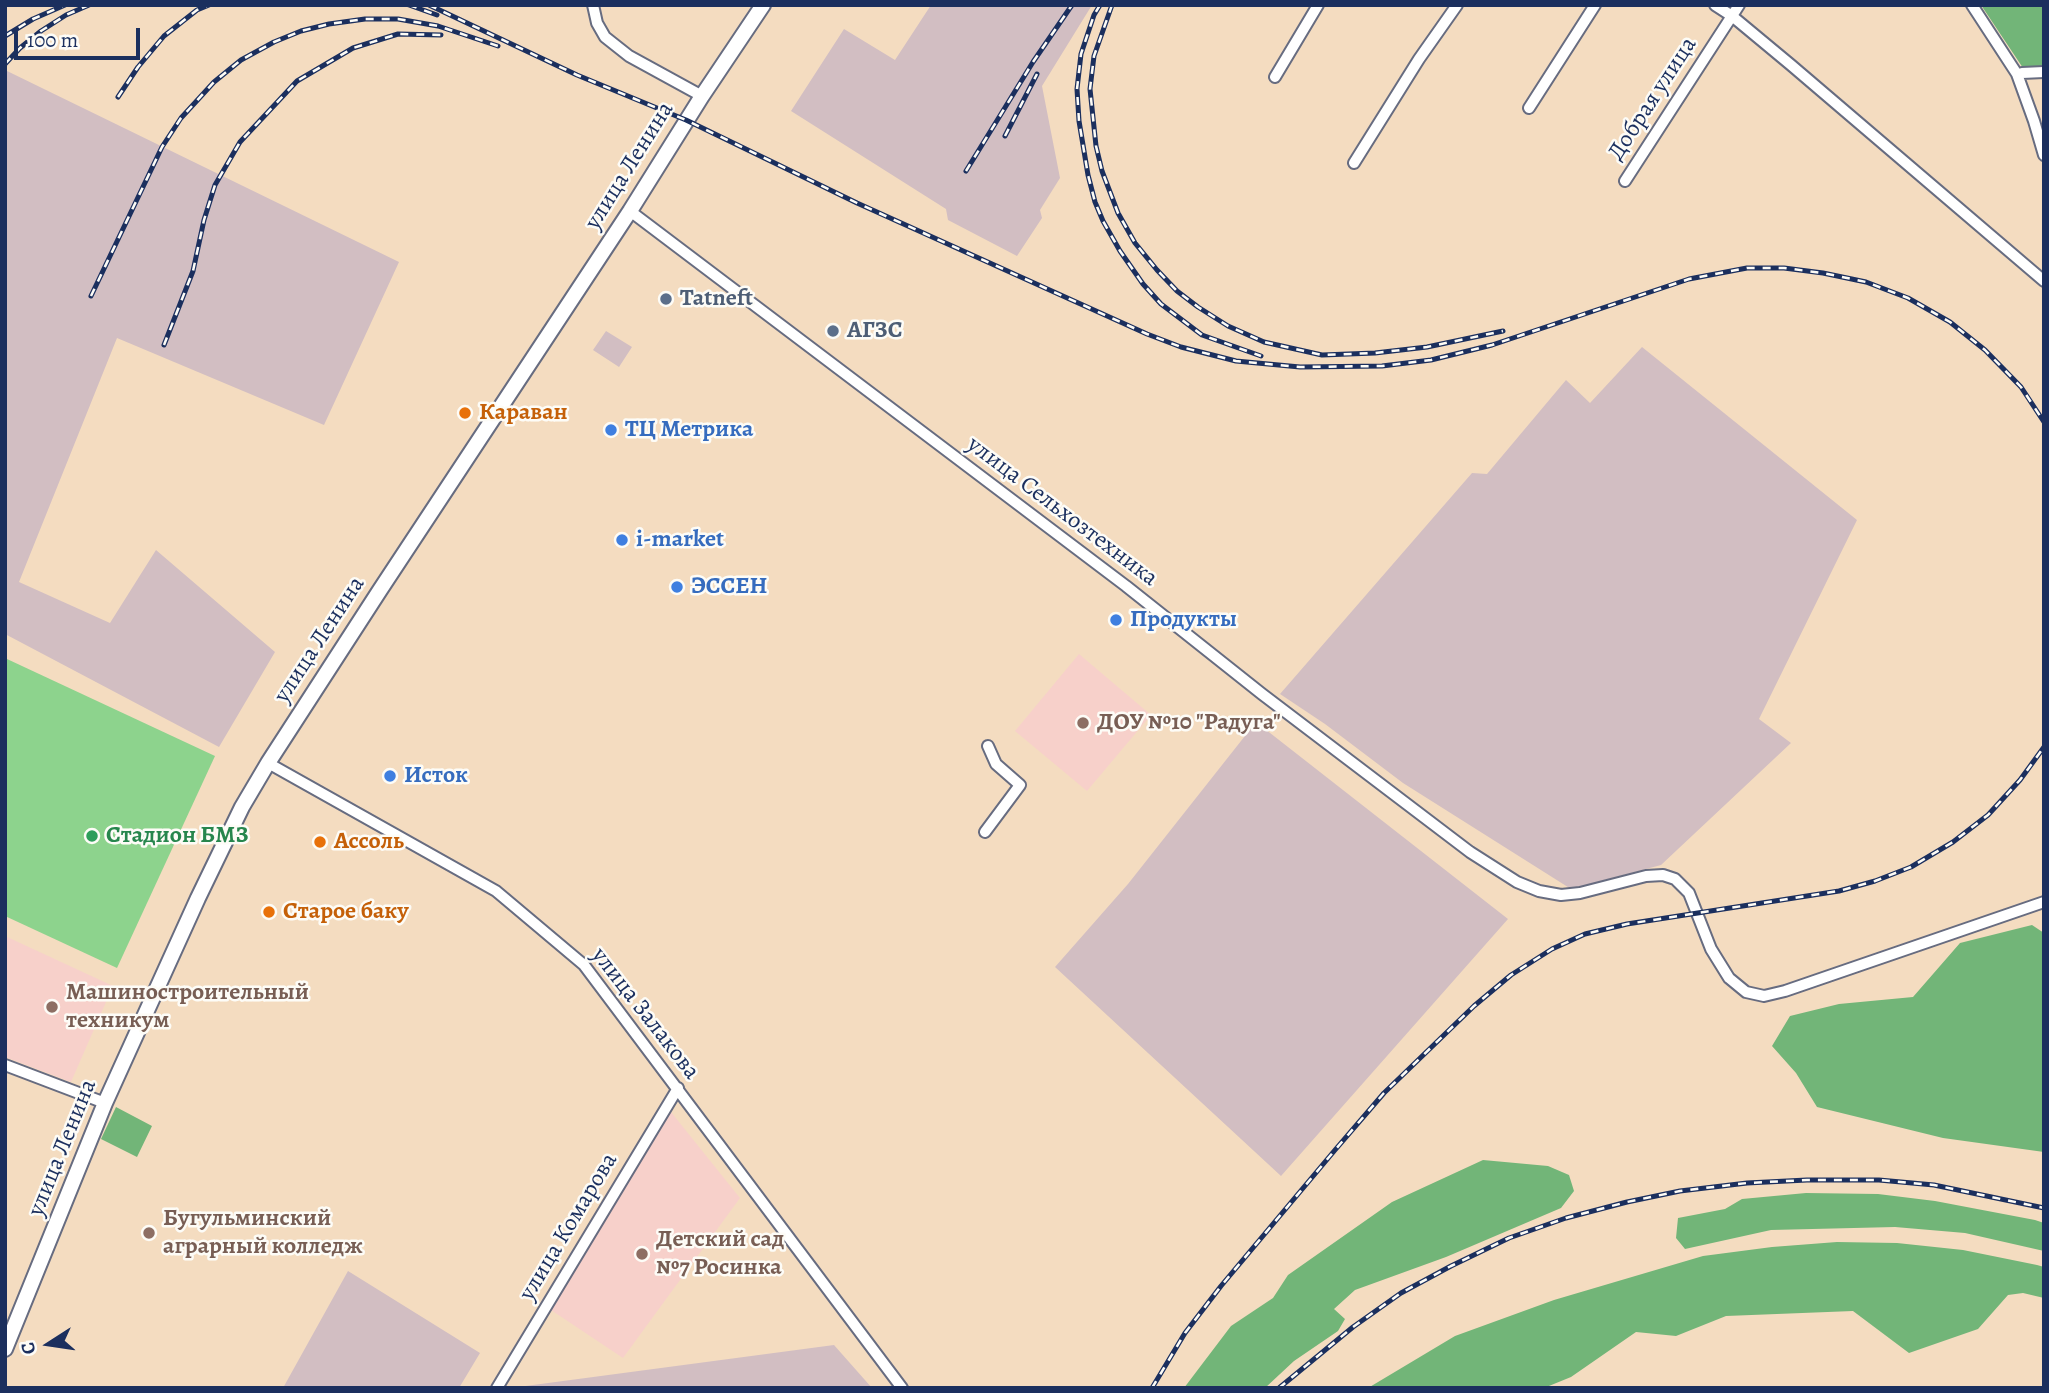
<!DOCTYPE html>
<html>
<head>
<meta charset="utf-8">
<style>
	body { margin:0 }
	#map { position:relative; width:2049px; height:1393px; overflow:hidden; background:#f4dcc0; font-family:Alegreya,serif }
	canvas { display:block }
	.frame { position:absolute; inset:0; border:7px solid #1b2f5e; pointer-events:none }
	.north { position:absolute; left:14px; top:1309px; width:70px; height:70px; -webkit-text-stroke:5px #fdfcf7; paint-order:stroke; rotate:258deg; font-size:19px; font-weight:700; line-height:28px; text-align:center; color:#1b2f5e }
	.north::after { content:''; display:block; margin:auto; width:24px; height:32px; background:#1b2f5e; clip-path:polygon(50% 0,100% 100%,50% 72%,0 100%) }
	.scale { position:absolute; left:14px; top:28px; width:126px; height:32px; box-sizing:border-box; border:4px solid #1b2f5e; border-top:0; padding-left:9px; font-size:21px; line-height:24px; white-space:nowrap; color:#1b2f5e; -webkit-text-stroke:5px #fdfcf7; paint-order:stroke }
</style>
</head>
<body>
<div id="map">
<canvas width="2049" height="1393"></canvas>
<div class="frame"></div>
<div class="north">С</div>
<div class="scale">100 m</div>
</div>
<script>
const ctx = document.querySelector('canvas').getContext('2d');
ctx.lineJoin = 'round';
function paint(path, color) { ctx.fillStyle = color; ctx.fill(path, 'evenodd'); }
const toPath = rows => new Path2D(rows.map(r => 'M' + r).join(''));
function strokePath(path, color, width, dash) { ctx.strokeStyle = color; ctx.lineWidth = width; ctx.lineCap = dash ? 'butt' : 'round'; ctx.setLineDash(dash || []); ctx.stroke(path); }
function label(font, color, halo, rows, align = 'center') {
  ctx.font = font + ' Alegreya,serif'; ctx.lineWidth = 5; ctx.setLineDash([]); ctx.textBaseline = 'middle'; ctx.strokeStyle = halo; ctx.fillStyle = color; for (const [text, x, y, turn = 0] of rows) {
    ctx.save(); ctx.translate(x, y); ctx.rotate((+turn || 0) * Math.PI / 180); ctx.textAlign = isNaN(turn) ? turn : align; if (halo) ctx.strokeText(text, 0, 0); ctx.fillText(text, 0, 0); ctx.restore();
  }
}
paint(toPath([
	[1079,654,1151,715,1087,791,1015,731],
	[5,936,113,986,71,1082,5,1057],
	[671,1112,740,1198,623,1358,551,1310]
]), '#f7d0ca');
paint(toPath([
	[931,5,1092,5,1042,86,1060,178,1040,210,1042,218,1017,256,948,220,946,209,791,111,844,29,895,60],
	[5,70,399,262,324,425,117,338,19,582,110,623,156,550,275,652,219,747,5,634],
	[606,331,632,347,619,367,593,350],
	[1642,347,1857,520,1759,719,1791,743,1661,865,1571,889,1403,783,1325,724,1280,694,1472,473,1487,474,1566,380,1590,403],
	[1256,722,1508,919,1281,1176,1055,967,1128,884],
	[348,1271,480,1353,459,1388,283,1388],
	[834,1345,872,1388,517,1388,518,1387]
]), '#d2bec2');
paint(toPath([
	[7,659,215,756,117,968,5,916,5,664]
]), '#8dd38d');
paint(toPath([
	[1981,5,2044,5,2044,69,2023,68],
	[2032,925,2044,933,2044,1152,1943,1138,1817,1107,1796,1073,1772,1046,1790,1016,1839,1004,1913,997,1960,943],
	[116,1107,152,1126,137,1157,101,1139],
	[1483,1160,1548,1166,1569,1175,1574,1191,1561,1208,1446,1257,1355,1290,1334,1309,1345,1319,1338,1331,1294,1361,1265,1388,1184,1388,1231,1326,1273,1298,1288,1275,1392,1202],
	[1806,1193,1878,1194,1935,1201,2035,1220,2044,1223,2044,1251,1965,1233,1895,1227,1771,1230,1685,1249,1676,1238,1678,1218,1725,1209,1742,1199],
	[1837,1242,1897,1243,1963,1250,2037,1265,2044,1267,2044,1298,2023,1293,2008,1295,1978,1329,1909,1353,1853,1311,1726,1316,1676,1336,1636,1332,1571,1377,1544,1388,1368,1388,1455,1336,1554,1300,1703,1256,1772,1247]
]), '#72b578');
const minor = toPath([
	[593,5,597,23,605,37,629,56,702,96],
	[1715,5,1732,16,1791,65,2044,281],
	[1972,5,2017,74,2034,121,2044,155],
	[2022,73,2044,72],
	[1275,77,1318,5],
	[1529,108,1595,5],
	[1354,163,1419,59,1457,5],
	[1625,181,1739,5],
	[630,211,1126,586,1262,694,1470,852,1517,882,1539,891,1561,895,1580,893,1646,876,1663,875,1675,879,1689,893,1711,949,1729,978,1746,992,1764,996,1785,991,2044,902],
	[268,763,496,891,584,965,902,1388],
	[985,832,1020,785,996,764,988,746],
	[5,1065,105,1103],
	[497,1388,678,1088]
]);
const major = toPath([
	[5,1349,105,1103,198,898,242,807,268,763,380,590,630,211,702,96,763,5]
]);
strokePath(minor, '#676c80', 14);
strokePath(major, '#676c80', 18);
strokePath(minor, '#fff', 10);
strokePath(major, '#fff', 14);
const rail = toPath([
	[409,5,437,15],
	[429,5,577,75,686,120,857,203,1147,334,1181,347,1236,361,1300,367,1382,366,1431,360,1492,345,1689,279,1747,268,1784,268,1823,273,1866,282,1908,298,1950,322,1985,350,2021,387,2044,422],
	[1100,5,1094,15,1081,54,1077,89,1079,121,1088,175,1095,202,1103,221,1120,251,1143,284,1161,304,1202,335,1261,356],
	[1112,5,1094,56,1090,89,1096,146,1102,171,1118,213,1135,243,1157,270,1177,291,1198,307,1228,326,1264,342,1322,355,1375,353,1427,347,1503,331],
	[5,36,33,19,65,5],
	[5,64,20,48,41,31,66,15,89,5],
	[118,97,138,67,164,36,197,10,209,5],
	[1005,136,1037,74],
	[966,171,1033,62,1072,5],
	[91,296,162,147,181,118,214,82,241,60,274,42,301,31,329,24,365,19,398,19,438,26,498,46],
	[164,345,193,271,204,220,215,185,240,142,297,81,353,48,398,34,441,35],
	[1152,1388,1185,1333,1221,1286,1335,1150,1384,1093,1474,1006,1511,975,1552,949,1585,934,1627,924,1839,891,1875,881,1911,867,1953,842,1988,815,2020,780,2044,747],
	[1279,1388,1353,1327,1401,1293,1451,1266,1509,1238,1566,1218,1627,1202,1680,1191,1747,1183,1807,1180,1879,1180,1934,1185,2044,1208]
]);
strokePath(rail, '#1b2f5e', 5);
strokePath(rail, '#fdfcf7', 2.5, [8]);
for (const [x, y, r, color] of [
	[666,299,7,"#5c6f8a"],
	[833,331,7,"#5c6f8a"],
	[465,413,7,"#e8710a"],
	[611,430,7,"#3f7fe0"],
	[622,540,7,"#3f7fe0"],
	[677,587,7,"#3f7fe0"],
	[1116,620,7,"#3f7fe0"],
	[1083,723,7,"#8d6e63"],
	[390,776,7,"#3f7fe0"],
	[92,836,7,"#2e9e5b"],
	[320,842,7,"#e8710a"],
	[269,912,7,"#e8710a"],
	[52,1007,7,"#8d6e63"],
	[149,1233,7,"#8d6e63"],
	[642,1254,7,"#8d6e63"]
]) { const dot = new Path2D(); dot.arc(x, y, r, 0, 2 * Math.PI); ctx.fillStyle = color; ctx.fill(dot); strokePath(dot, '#fdfcf7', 2.5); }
label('24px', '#1b2f5e', '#fdfcf7', [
	["Добрая улица",1653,99,-57],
	["улица Ленина",630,166,-58],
	["улица Сельхозтехника",1062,512,37],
	["улица Ленина",320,640,-57],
	["улица Залакова",645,1014,52],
	["улица Ленина",63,1148,-68],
	["улица Комарова",569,1227,-59]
]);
label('bold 24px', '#4e5e75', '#fdfcf7', [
	["Tatneft",680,299],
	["АГЗС",847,331]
], 'left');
label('bold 24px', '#c56008', '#fdfcf7', [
	["Караван",479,413],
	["Ассоль",334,842],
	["Старое баку",283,912]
], 'left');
label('bold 24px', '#366cbe', '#fdfcf7', [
	["ТЦ Метрика",625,430],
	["i-market",636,540],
	["ЭССЕН",691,587],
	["Продукты",1130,620],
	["Исток",404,776]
], 'left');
label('bold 24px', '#785e54', '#fdfcf7', [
	["ДОУ №10 \"Радуга\"",1097,723],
	["Машиностроительный",66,993],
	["техникум",66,1021],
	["Бугульминский",163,1219],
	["аграрный колледж",163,1247],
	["Детский сад",656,1240],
	["№7 Росинка",656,1268]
], 'left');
label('bold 24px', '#27864d', '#fdfcf7', [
	["Стадион БМЗ",106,836]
], 'left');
</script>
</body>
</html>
